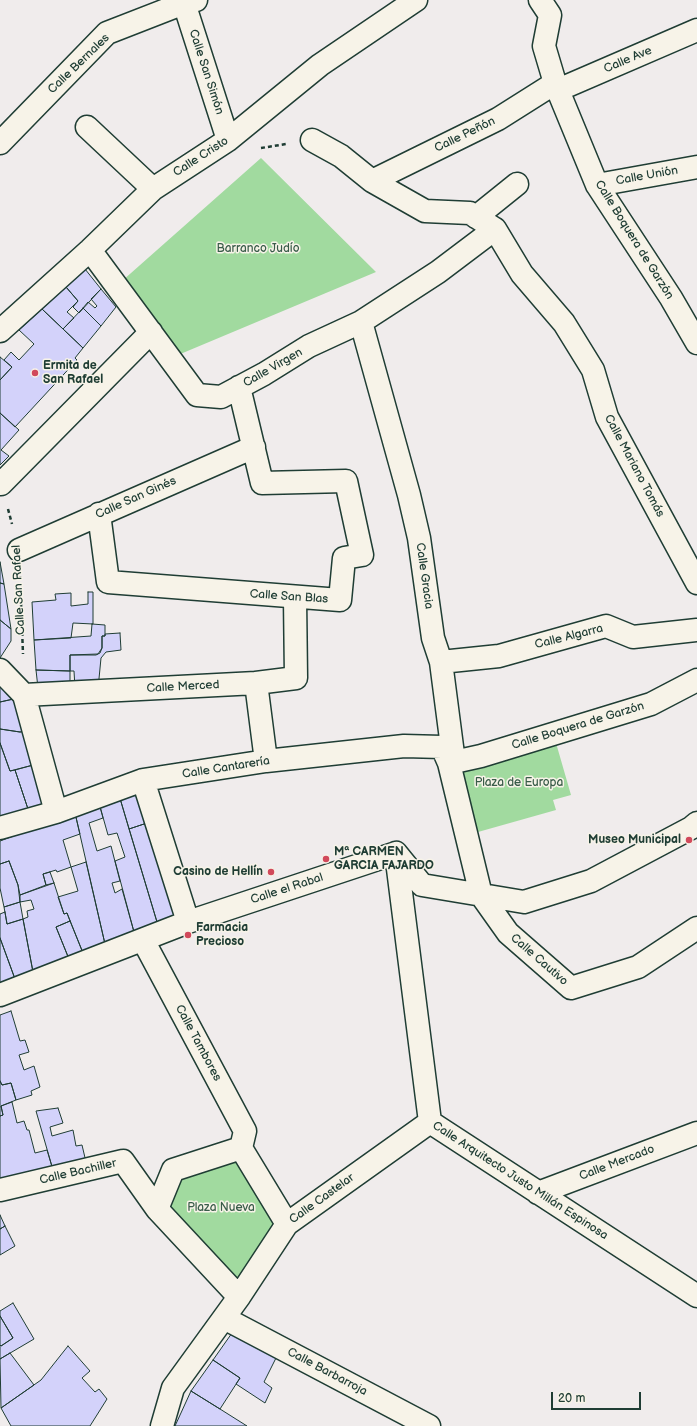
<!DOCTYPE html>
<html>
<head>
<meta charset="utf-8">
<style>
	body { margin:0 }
	#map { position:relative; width:697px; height:1426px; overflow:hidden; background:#f0ecec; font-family:"Balsamiq Sans",sans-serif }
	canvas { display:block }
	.scale { position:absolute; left:551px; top:1392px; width:90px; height:18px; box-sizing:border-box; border:2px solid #1f3d34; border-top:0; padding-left:5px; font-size:12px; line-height:14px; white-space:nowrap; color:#1f3d34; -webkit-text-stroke:3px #f7f3e8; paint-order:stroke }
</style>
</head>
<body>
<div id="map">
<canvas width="697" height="1426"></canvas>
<div class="scale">20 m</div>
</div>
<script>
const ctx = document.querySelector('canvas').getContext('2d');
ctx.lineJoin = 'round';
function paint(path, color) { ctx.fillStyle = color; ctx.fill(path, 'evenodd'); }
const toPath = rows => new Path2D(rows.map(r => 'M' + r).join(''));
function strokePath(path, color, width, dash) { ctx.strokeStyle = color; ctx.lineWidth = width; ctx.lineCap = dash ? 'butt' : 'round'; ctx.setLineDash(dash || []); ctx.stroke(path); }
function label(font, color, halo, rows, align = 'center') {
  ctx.font = font + ' "Balsamiq Sans",sans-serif'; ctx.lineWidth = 3; ctx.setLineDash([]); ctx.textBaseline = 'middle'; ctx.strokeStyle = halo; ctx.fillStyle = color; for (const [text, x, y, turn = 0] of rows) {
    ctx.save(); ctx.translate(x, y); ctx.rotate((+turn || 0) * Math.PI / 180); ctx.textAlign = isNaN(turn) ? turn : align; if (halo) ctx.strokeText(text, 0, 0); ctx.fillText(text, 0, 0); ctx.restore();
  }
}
paint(toPath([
	[261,158,376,272,178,355,122,281],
	[554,736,571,795,553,800,556,810,478,832,458,762],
	[241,1148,287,1224,239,1297,157,1209,173,1170]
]), '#a1da9f');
const building = toPath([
	[85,269,101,289,79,313,73,307,78,301,66,287,85,269],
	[66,287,78,301,67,312,74,318,63,329,42,309,66,287],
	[101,289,116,307,101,326,83,308,88,302,95,308,97,306,91,299,101,289],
	[83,308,101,326,83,348,63,329,83,308],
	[42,309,83,348,75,358,77,360,15,427,0,413,0,380,12,367,4,360,11,352,19,360,34,344,19,330,42,309],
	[0,357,12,367,0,380,0,357],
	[0,413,19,430,1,450,9,456,0,465,0,413],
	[0,562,4,584,0,583,0,562],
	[0,583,4,584,11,629,0,620,0,583],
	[88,592,93,592,93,624,73,623,71,638,34,640,32,602,56,600,55,594,71,593,71,606,88,604,88,592],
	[0,620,11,629,11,641,0,658,0,620],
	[92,624,105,625,105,636,102,636,102,648,100,653,96,655,70,655,70,671,36,670,34,640,91,636,92,624],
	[120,633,121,650,106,652,101,658,98,689,75,688,74,671,70,671,70,655,98,654,102,648,102,636,105,636,105,634,120,633],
	[36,670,70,671,70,689,38,688,36,670],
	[0,679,18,698,0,702,0,679],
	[18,698,27,731,20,732,0,729,0,702,18,698],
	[0,729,20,732,27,731,37,764,10,771,0,743,0,729],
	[0,743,10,771,15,770,28,809,0,816,0,743],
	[37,764,48,804,28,809,15,770,37,764],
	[139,788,150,822,129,829,119,795,139,788],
	[119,795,157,922,134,932,115,861,125,857,117,833,108,835,99,803,119,795],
	[99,803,103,818,89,823,97,851,111,846,120,881,112,883,115,893,122,889,134,932,105,944,75,813,99,803],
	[75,813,80,834,63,840,71,867,57,872,56,870,43,874,46,885,20,895,18,885,9,861,0,864,0,841,75,813],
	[150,822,180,913,157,922,129,829,150,822],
	[9,861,18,885,20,902,4,907,0,888,0,864,9,861],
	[86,862,105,944,83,953,67,913,64,914,58,897,78,891,71,867,86,862],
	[50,872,54,883,46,885,43,874,50,872],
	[54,883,64,914,67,913,70,921,56,927,69,959,33,972,23,919,28,917,27,911,34,909,31,900,20,902,20,895,54,883],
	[20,902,23,919,7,924,4,907,20,902],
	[5,912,7,924,23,919,33,972,15,979,0,938,0,914,5,912],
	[70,921,83,953,69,959,56,927,70,921],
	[0,938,15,979,0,984,0,938],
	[11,1011,20,1041,25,1040,29,1052,19,1055,24,1070,34,1066,40,1087,31,1091,32,1095,16,1100,11,1083,2,1085,0,1081,0,1015,11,1011],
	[0,1081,2,1085,11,1083,16,1100,1,1106,3,1115,0,1116,0,1081],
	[12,1102,17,1123,24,1121,27,1130,29,1130,35,1153,47,1150,53,1170,0,1184,0,1116,3,1115,1,1106,12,1102],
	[58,1108,63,1123,50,1127,52,1136,73,1130,76,1146,82,1145,86,1162,53,1170,36,1111,58,1108],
	[0,1215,5,1226,0,1229,0,1215],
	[5,1226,15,1246,0,1255,0,1229,5,1226],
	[13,1303,34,1339,0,1359,0,1345,1,1346,13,1338,0,1316,0,1311,13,1303],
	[0,1316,13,1338,1,1346,0,1345,0,1316],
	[232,1333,277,1356,264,1382,272,1388,265,1403,236,1384,240,1378,213,1360,232,1333],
	[68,1346,90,1371,82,1378,95,1392,99,1389,107,1399,90,1426,11,1426,1,1408,41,1380,68,1346],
	[10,1353,34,1385,1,1408,0,1359,10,1353],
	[213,1360,240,1378,220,1409,191,1391,213,1360],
	[191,1391,220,1409,247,1426,175,1426,191,1391]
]);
paint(building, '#d3d2fa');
strokePath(building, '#1f3d34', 1);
const minor = toPath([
	[540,0,550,15,544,46,555,83,597,185,671,298,697,343],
	[184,3,228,140],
	[558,90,697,30],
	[87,127,153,189],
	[312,140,341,156,372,181,425,211,470,213,495,229,522,274,564,323,593,370,607,417,697,583],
	[0,143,107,33,184,3,196,0],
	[372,181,498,119,555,83],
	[597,185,697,167],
	[476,217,517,184],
	[90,250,197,395,221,397,264,374,309,346,361,322,438,272,495,229],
	[361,322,409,495,419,538,433,638,441,662,454,762,449,763,481,895,508,933,571,988,638,967,697,928],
	[0,331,90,250,153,189,228,140,320,65,416,0],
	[1,484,151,332],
	[99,514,108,582,340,600,344,558,362,555,346,481,262,483,239,387],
	[19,550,254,447],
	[441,662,499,656,606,626,633,637,697,630],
	[0,670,24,695,256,683,296,678,295,598],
	[256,683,266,761],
	[24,695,56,812],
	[454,762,481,756,651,704,697,680],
	[143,780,188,922],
	[0,828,56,812,143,780,266,761,404,746,442,747,449,763],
	[396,853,430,1122,697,1296],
	[143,940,245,1131,241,1148],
	[0,995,188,922,396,853,422,885,524,902,591,881,691,828,697,823],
	[0,1190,123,1161,157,1209],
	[538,1193,697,1133],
	[239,1297,157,1209,173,1170,241,1148,287,1224],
	[224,1318,429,1426],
	[162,1426,173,1388,239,1297,287,1224,430,1122]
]);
strokePath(minor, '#1f3d34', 25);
strokePath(toPath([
	[261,148,286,144],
	[8,509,12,524],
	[20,576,23,654]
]), '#1f3d34', 2.5, [4, 3]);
strokePath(minor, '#f7f3e8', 22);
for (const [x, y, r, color] of [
	[35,373,4,"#d1495b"],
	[689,840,4,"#d1495b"],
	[326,859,4,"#d1495b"],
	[271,872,4,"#d1495b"],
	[188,935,4,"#d1495b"]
]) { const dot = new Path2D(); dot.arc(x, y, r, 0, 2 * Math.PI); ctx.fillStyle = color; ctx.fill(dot); strokePath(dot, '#f7f3e8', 1.5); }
label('12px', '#1f3d34', '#f7f3e8', [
	["Calle Ave",628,60,-23],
	["Calle Bernales",79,64,-44],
	["Calle San Simón",206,72,72],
	["Calle Peñón",465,135,-26],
	["Calle Cristo",201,157,-33],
	["Calle Unión",647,176,-10],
	["Calle Boquera de Garzón",634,240,58],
	["Calle Virgen",273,368,-30],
	["Calle Mariano Tomás",634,466,62],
	["Calle San Ginés",136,498,-24],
	["Calle Gracia",424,576,82],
	["Calle San Rafael",19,590,-93],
	["Calle San Blas",289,597,4],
	["Calle Algarra",569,637,-14],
	["Calle Merced",183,687,-3],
	["Calle Boquera de Garzón",578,726,-17],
	["Calle Cantarería",226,768,-9],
	["Calle el Rabal",287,889,-18],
	["Calle Cautivo",539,960,41],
	["Calle Tambores",198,1043,62],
	["Calle Mercado",617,1163,-21],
	["Calle Bachiller",78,1172,-13],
	["Calle Arquitecto Justo Millán Espinosa",520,1181,33],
	["Calle Castelar",322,1199,-36],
	["Calle Barbarroja",327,1372,28]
]);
label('12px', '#395c49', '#f7f3e8', [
	["Barranco Judío",258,249],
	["Plaza de Europa",519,783],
	["Plaza Nueva",221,1208]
]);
label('bold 12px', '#1f3d34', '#f7f3e8', [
	["Ermita de",43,366],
	["San Rafael",43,380],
	["Museo Municipal",681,840,"right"],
	["Mª CARMEN",334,852],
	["GARCIA FAJARDO",334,866],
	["Casino de Hellín",263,872,"right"],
	["Farmacia",196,928],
	["Precioso",196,942]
], 'left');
</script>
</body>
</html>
